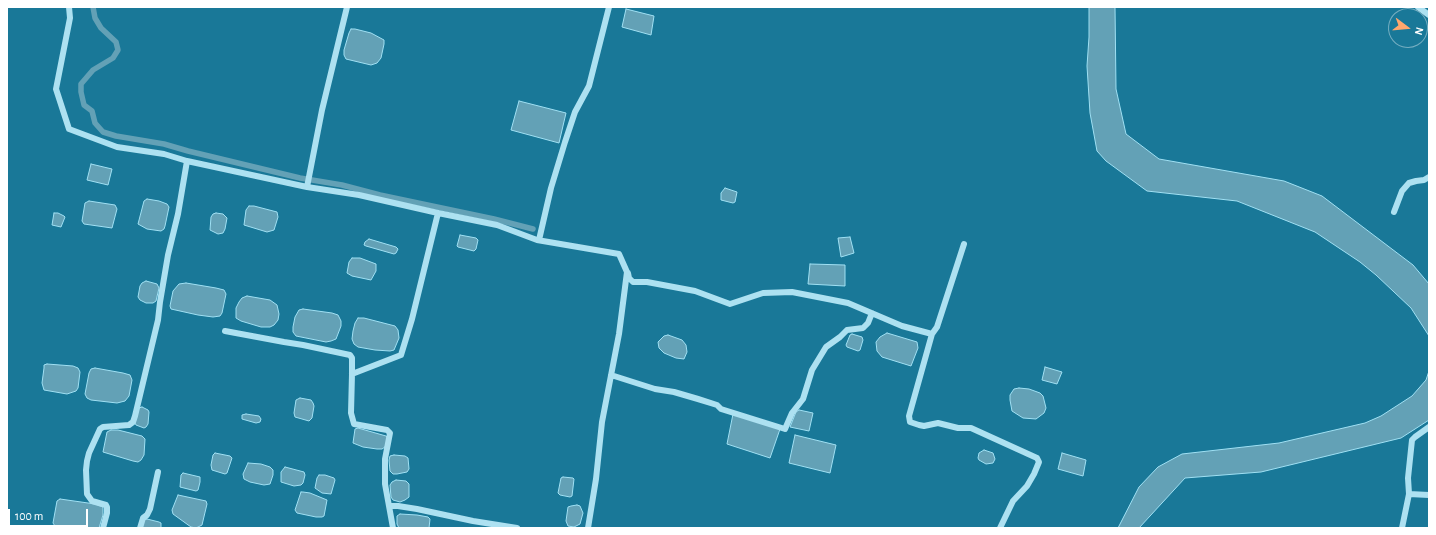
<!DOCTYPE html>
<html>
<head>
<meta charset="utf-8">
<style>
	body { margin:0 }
	#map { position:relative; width:1436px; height:535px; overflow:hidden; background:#197898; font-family:"Alegreya Sans",sans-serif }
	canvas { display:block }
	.frame { position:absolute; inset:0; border:8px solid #fff; pointer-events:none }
	.north { position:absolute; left:1388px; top:8px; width:40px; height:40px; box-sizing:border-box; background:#197898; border:1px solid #75aec1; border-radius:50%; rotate:106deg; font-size:11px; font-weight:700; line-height:16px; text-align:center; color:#fff }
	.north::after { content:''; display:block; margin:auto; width:14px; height:18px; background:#ffa76d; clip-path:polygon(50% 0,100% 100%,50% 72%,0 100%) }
	.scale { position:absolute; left:8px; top:509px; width:80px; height:18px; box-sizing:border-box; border:2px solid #fff; border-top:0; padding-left:5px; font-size:12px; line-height:14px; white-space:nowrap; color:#fff; -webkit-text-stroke:3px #197898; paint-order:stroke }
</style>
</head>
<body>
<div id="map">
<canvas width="1436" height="535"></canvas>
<div class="frame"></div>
<div class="north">N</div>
<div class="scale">100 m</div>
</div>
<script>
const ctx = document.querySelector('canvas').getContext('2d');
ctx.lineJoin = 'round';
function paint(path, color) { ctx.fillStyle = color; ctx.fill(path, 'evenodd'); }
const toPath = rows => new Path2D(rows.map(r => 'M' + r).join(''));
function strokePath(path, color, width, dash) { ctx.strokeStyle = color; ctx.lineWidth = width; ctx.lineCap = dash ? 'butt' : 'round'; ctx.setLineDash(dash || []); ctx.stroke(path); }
const water = toPath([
	[1089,7,1115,7,1116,89,1126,134,1159,159,1284,181,1322,196,1413,265,1429,284,1429,336,1411,308,1376,275,1360,262,1315,232,1237,201,1147,191,1106,161,1097,151,1090,113,1087,66,1089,37,1089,7],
	[626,9,654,16,651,35,622,27,626,9],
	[351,29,355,29,371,33,384,40,384,44,381,58,377,63,371,65,346,59,344,55,344,50,349,33,351,29],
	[519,101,566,113,559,143,511,130,519,101],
	[91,164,112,169,108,185,87,180,91,164],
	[725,188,737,192,735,202,733,203,721,200,721,193,725,188],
	[147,199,159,201,167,204,169,207,165,226,164,229,161,231,147,229,138,224,144,201,147,199],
	[89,201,115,205,117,209,112,228,84,224,82,221,85,203,89,201],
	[249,206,254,206,277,212,278,217,274,230,267,232,244,225,246,210,249,206],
	[54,213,58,213,64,216,65,217,61,227,52,225,54,213],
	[216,213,223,214,227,218,225,229,223,233,218,234,210,230,211,217,213,214,216,213],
	[460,235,476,238,478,240,476,249,474,251,458,247,457,246,460,235],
	[850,237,854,253,841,257,838,238,850,237],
	[369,239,396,247,398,249,396,253,394,254,366,246,364,245,365,242,369,239],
	[352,258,360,258,376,264,376,271,371,280,352,276,347,273,349,262,352,258],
	[810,264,845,265,845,286,808,284,810,264],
	[146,281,157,284,159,288,156,301,153,303,146,303,140,300,138,297,140,286,142,283,146,281],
	[186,283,216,288,224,290,226,294,222,313,220,316,213,317,198,315,171,309,170,306,173,291,179,284,186,283],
	[247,296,270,300,277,305,279,314,278,320,274,325,270,327,261,327,241,321,236,318,236,308,239,302,242,298,247,296],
	[303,309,332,313,338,315,341,321,341,326,336,339,331,341,326,342,296,336,293,332,293,327,295,317,299,310,303,309],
	[358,318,364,318,395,326,398,330,399,338,394,350,390,351,375,350,358,347,354,344,352,339,353,331,355,323,358,318],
	[887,333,917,342,918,348,911,366,882,357,877,351,876,342,880,337,887,333],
	[852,334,862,337,863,340,860,350,858,351,847,347,846,345,850,335,852,334],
	[668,335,682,340,686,345,687,352,684,359,676,358,664,353,659,348,658,342,664,336,668,335],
	[47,364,73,366,78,368,80,372,78,388,76,391,67,394,44,390,42,383,44,368,44,365,47,364],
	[1045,367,1062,372,1057,384,1042,380,1045,367],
	[95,368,123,373,130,375,132,380,129,396,125,401,117,403,91,400,87,398,85,394,89,373,91,369,95,368],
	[1429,371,1429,420,1401,438,1261,472,1185,478,1139,528,1118,528,1139,487,1158,467,1182,454,1279,443,1365,423,1381,416,1412,396,1426,380,1429,371],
	[1019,388,1029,389,1040,393,1043,396,1046,408,1044,413,1036,419,1023,418,1012,411,1010,400,1010,395,1014,389,1019,388],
	[300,398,311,400,313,403,314,406,312,418,309,421,295,417,294,413,296,400,300,398],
	[142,407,148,410,149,412,148,424,146,427,144,428,136,425,135,423,139,408,142,407],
	[799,410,813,413,809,431,790,427,796,412,799,410],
	[246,414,259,416,261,419,260,422,256,423,242,419,242,415,246,414],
	[733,414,780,429,770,458,727,444,733,414],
	[358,428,386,436,388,438,385,447,382,449,377,449,363,447,353,443,355,429,358,428],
	[111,430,118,430,142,436,145,439,144,455,141,460,138,462,133,461,103,452,107,432,111,430],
	[795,435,836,445,830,473,789,463,795,435],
	[984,450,993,453,995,459,993,463,986,464,979,460,978,458,979,453,984,450],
	[215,453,230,456,232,458,227,473,225,474,212,470,211,465,213,455,215,453],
	[1062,453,1086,460,1083,476,1058,469,1062,453],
	[394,455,405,456,408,458,409,469,407,472,397,474,393,474,390,471,389,460,390,456,394,455],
	[248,463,261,464,270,467,273,470,273,475,270,484,264,485,250,482,244,479,243,474,248,463],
	[285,467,304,472,305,475,303,483,301,485,294,486,281,482,281,472,285,467],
	[183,473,200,477,200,482,198,490,196,491,180,487,181,475,183,473],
	[319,475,325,475,334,478,335,480,331,494,322,493,315,488,317,478,319,475],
	[563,477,573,478,574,479,572,496,570,497,560,495,558,493,561,478,563,477],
	[396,480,406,481,409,484,409,497,405,500,400,502,393,500,391,497,390,485,392,482,396,480],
	[301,492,303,492,310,493,327,500,324,516,322,517,316,517,297,513,295,510,301,492],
	[178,495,206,501,207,504,202,525,196,528,191,527,173,514,172,510,178,495],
	[60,499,95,504,103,507,103,515,99,528,68,528,55,526,53,523,57,501,60,499],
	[577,505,580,506,583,513,580,524,574,527,568,526,566,521,568,507,571,506,577,505],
	[400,514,417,515,428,517,430,519,429,528,399,528,397,524,397,516,400,514],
	[147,519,159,522,161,523,161,528,142,528,144,520,147,519]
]);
paint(water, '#63a1b6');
strokePath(water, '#a0e0f3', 1);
strokePath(toPath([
	[93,7,95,18,101,28,116,42,118,50,113,58,93,70,81,84,81,92,84,105,92,111,95,123,103,132,116,136,164,144,188,151,300,178,342,185,380,195,494,219,533,229]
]), '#63a1b6', 5.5);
strokePath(toPath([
	[69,7,70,18,56,89,69,129,117,147,164,154,187,161],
	[347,7,322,110,307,187,359,195,438,213,497,225,537,240,619,254,627,272,619,334,602,422,596,479,588,528],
	[1418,7,1429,15],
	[1394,212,1402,191,1409,183,1416,181,1424,180,1429,177],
	[539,240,551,188,565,142,575,112,589,86,609,7],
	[964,244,937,327,932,334,909,416,910,422,919,425,924,426,938,423,958,428,971,428,1037,458,1039,462,1034,474,1027,486,1013,501,1000,528],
	[628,273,629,278,633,282,647,282,695,291,730,304,763,293,792,292,848,303,902,326,932,334],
	[225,331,284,342,303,345,350,355,352,358,352,374,351,413,354,424,387,430,390,433,385,459,385,484,393,528],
	[352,374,401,355,412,319,438,213],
	[611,375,655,389,674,392,698,399,717,405,721,409,785,429,792,413,803,399,812,370,826,347,840,337,847,330,863,328,868,323,872,313],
	[1409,494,1429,495],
	[389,506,398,506,417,509,473,521,517,528],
	[103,528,107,513,107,507,106,505,92,501,87,494,86,470,87,461,89,453,100,429,103,427,129,425,133,422,135,416,158,320,160,302,168,255,178,214,187,161,307,187],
	[140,528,143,518,147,515,150,509,158,472],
	[1402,528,1409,494,1408,478,1412,440,1415,437,1429,427]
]), '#ade1f1', 6);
</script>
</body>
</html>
